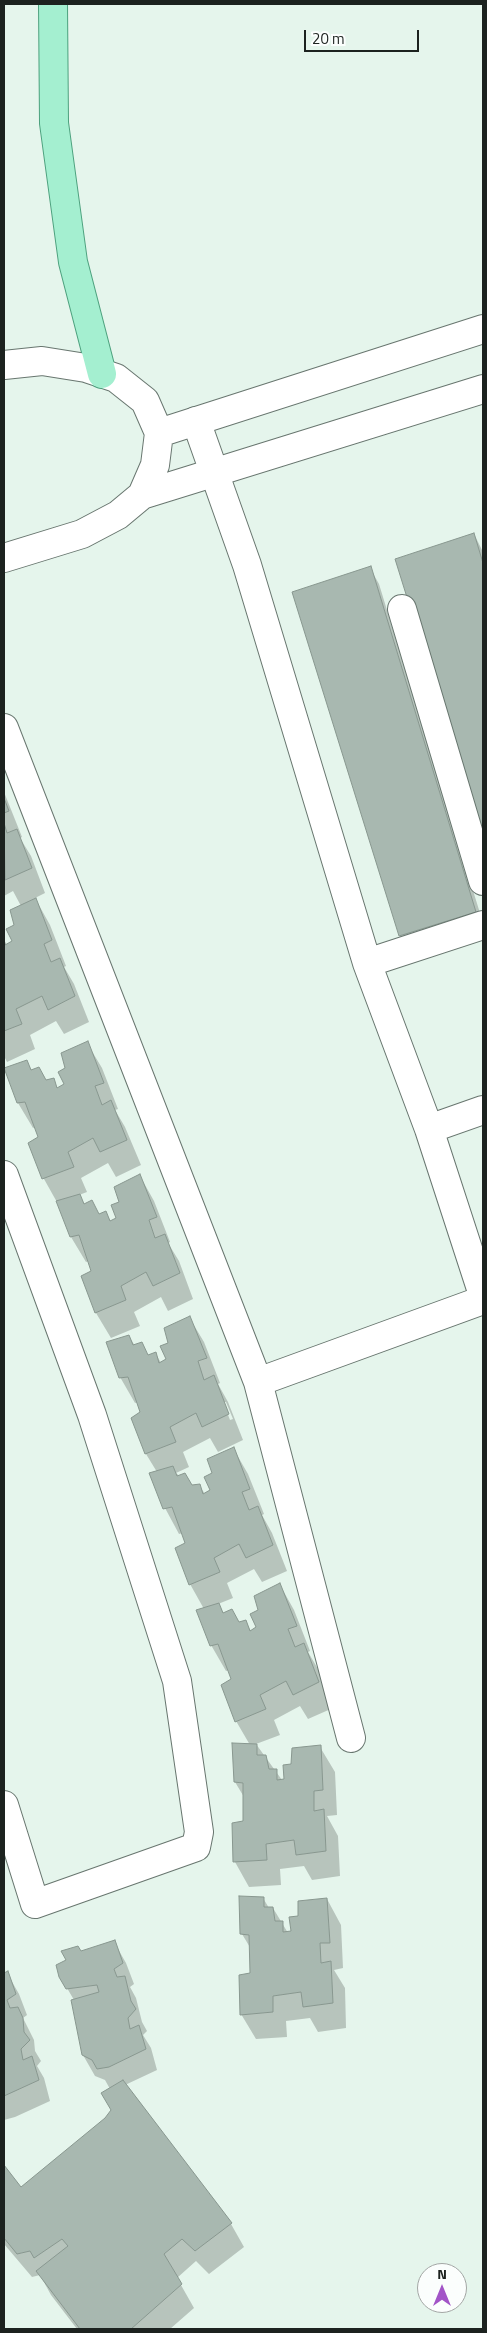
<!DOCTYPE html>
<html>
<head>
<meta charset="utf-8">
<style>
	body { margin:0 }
	#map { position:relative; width:487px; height:2333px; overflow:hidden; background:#e5f5ec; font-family:"Titillium Web",sans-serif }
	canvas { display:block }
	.frame { position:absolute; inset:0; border:5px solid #1c221f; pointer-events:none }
	.north { position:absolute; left:417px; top:2263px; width:50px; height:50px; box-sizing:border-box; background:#fbfefd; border:1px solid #a2a6a4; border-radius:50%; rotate:0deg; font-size:14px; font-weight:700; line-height:20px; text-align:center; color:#1c221f }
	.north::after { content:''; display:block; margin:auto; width:18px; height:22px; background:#a255c7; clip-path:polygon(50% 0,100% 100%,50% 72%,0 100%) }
	.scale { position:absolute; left:304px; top:30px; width:115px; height:22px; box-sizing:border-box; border:2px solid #1c221f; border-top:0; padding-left:6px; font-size:15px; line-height:18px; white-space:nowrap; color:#1c221f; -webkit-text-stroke:4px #fbfefd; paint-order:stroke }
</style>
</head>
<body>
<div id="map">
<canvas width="487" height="2333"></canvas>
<div class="frame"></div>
<div class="north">N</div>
<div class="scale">20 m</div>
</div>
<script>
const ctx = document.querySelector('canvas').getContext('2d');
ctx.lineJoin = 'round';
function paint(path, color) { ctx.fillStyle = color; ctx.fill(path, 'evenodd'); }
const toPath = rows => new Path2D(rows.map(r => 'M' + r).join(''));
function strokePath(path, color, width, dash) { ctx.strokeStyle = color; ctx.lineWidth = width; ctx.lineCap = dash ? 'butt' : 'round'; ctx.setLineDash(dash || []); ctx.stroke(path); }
paint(toPath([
	[474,534,483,552,483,837,397,559],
	[370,568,379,584,483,923,409,952,400,936],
	[4,792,22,837,20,838,31,856,45,893,35,898,50,925,66,966,64,967,74,984,89,1022,64,1034,56,1021,30,1035,35,1049,7,1062,4,1056,4,940,7,945,13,942,21,906,13,891,4,896],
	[87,1043,102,1068,118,1109,115,1110,125,1127,141,1165,116,1177,108,1163,81,1178,87,1192,79,1195,85,1205,99,1215,106,1213,111,1222,118,1219,120,1202,140,1176,154,1201,170,1242,168,1243,179,1261,193,1299,168,1311,161,1297,134,1312,140,1326,111,1338,96,1313,83,1277,93,1271,89,1261,86,1262,71,1237,58,1204,44,1179,30,1143,40,1138,36,1127,33,1128,18,1103,5,1069,27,1062,32,1071,46,1081,53,1080,58,1089,65,1085,67,1069],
	[189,1317,204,1342,220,1383,218,1384,228,1402,243,1440,218,1452,210,1438,183,1452,189,1467,176,1473,192,1487,199,1485,205,1494,211,1490,214,1474,233,1448,248,1474,264,1514,262,1515,272,1533,287,1571,262,1582,254,1569,227,1583,233,1598,218,1604,224,1614,238,1624,246,1622,251,1631,258,1627,259,1611,280,1585,294,1610,310,1651,308,1652,318,1669,333,1708,308,1719,300,1706,274,1720,280,1735,256,1744,282,1780,285,1780,293,1765,320,1747,335,1772,337,1815,327,1816,338,1836,340,1876,312,1880,304,1866,280,1869,281,1885,249,1887,235,1862,233,1824,244,1822,244,1797,235,1782,250,1745,236,1721,232,1680,229,1670,226,1671,211,1645,204,1609,190,1584,186,1543,183,1533,179,1534,165,1508,157,1472,146,1454,133,1418,142,1413,138,1402,135,1403,120,1377,129,1336,135,1346,149,1356,156,1354,161,1363,167,1359,170,1344],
	[223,1402,226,1402,233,1419,230,1420],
	[263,1898,269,1908,273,1908,288,1933,292,1932,299,1918,327,1899,341,1925,343,1968,334,1970,345,1988,346,2028,318,2032,310,2018,286,2021,287,2037,256,2039,241,2014,251,1974,251,1949,242,1934],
	[114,1942,126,1963,134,1984,130,1987,136,1998,142,2022,147,2031,143,2035,151,2048,157,2070,125,2085,231,2224,244,2247,209,2274,196,2261,177,2278,194,2308,170,2329,77,2329,51,2295,40,2275,32,2277,4,2244,4,2168,20,2189,106,2119,112,2110,110,2089,105,2080,95,2076,83,2055,74,2000,60,1976,80,1953],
	[7,1973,19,1994,27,2015,23,2018,34,2040,35,2051,41,2061,37,2066,44,2078,50,2101,15,2117,4,2120,4,1974]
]), '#0003');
const building = toPath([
	[474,533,483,563,483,841,395,559,474,533],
	[371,566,476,912,399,936,292,592,371,566],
	[4,798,9,811,4,813,4,798],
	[4,823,7,833,17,829,32,868,5,880,4,823],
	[36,898,52,940,44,944,51,962,60,958,75,996,48,1010,42,996,16,1009,22,1024,4,1031,4,939,5,945,12,941,6,929,14,925,10,910,36,898],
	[88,1041,104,1083,95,1086,102,1105,111,1100,127,1140,100,1152,93,1138,68,1152,74,1167,42,1179,28,1143,38,1137,25,1102,17,1103,4,1068,27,1060,31,1070,39,1067,46,1080,54,1078,57,1088,64,1084,58,1072,65,1068,61,1053,88,1041],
	[140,1174,157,1217,149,1220,155,1238,165,1234,180,1273,153,1286,146,1272,121,1286,126,1300,95,1313,81,1276,91,1271,79,1235,70,1237,56,1201,80,1194,84,1204,92,1200,99,1214,106,1211,110,1221,116,1218,111,1205,119,1202,114,1187,140,1174],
	[190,1316,207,1358,198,1361,204,1380,214,1375,229,1414,202,1427,196,1413,170,1427,176,1442,145,1454,131,1418,140,1412,128,1377,119,1378,106,1342,129,1335,133,1345,142,1342,148,1355,156,1352,159,1363,166,1359,160,1346,168,1343,164,1328,190,1316],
	[234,1447,250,1489,242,1492,249,1510,258,1506,273,1545,246,1558,239,1544,214,1558,220,1572,189,1585,175,1548,185,1543,172,1507,163,1509,149,1473,173,1466,177,1476,185,1473,192,1485,200,1484,203,1494,210,1490,204,1477,212,1473,207,1459,234,1447],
	[280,1583,297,1626,288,1629,295,1647,304,1643,319,1682,293,1695,286,1681,260,1695,266,1709,235,1722,221,1685,231,1679,218,1644,210,1646,196,1610,219,1603,223,1613,232,1609,239,1622,246,1620,250,1631,256,1627,250,1614,258,1610,254,1596,280,1583],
	[232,1743,257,1744,257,1755,266,1755,269,1769,277,1769,277,1780,284,1779,283,1765,291,1764,292,1748,321,1745,323,1790,314,1791,314,1811,324,1809,326,1851,296,1855,294,1840,266,1844,267,1860,233,1862,232,1823,243,1821,243,1783,234,1782,232,1743],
	[239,1896,264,1897,264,1907,273,1907,275,1921,283,1921,283,1932,291,1931,289,1917,298,1916,298,1901,327,1898,330,1943,320,1943,321,1963,331,1961,333,2003,303,2007,301,1992,273,1996,273,2012,240,2015,239,1975,250,1973,249,1935,240,1934,239,1896],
	[115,1940,123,1963,114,1969,117,1977,125,1976,131,2001,136,2009,128,2018,130,2029,139,2025,146,2049,109,2067,97,2069,92,2060,82,2055,71,2000,99,1992,97,1985,66,1989,59,1977,56,1965,66,1960,61,1951,78,1946,81,1951,115,1940],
	[8,1971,16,1994,7,2000,10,2008,18,2007,23,2018,24,2032,30,2040,21,2049,23,2060,32,2056,39,2080,4,2096,4,1973,8,1971],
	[123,2080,232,2223,195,2251,182,2239,164,2254,182,2284,131,2329,80,2329,36,2271,68,2246,62,2239,34,2258,30,2251,17,2254,4,2238,4,2165,21,2187,105,2118,111,2110,101,2093,123,2080]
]);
paint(building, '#a8b8b0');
strokePath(building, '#88978f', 1);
const street = toPath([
	[196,421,247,565,367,963,429,1129,483,1295],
	[402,609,483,881],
	[4,728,258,1382,351,1738],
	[367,963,483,925],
	[429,1129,483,1110],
	[4,1175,92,1415,177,1681,199,1832,196,1847,35,1904,4,1805],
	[258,1382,483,1300]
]);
const secondary = toPath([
	[4,365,42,361,86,368,116,378,145,401,159,433,155,465,142,495,118,515,82,534,4,558],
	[159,433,483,329],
	[142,495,483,389]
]);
const primary = toPath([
	[53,4,54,123,73,262,102,374]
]);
strokePath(street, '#68766f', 30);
strokePath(secondary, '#68766f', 30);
strokePath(primary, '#4da17e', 30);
strokePath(street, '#fff', 28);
strokePath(secondary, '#fff', 28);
strokePath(primary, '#a4efd0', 28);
</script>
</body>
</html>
